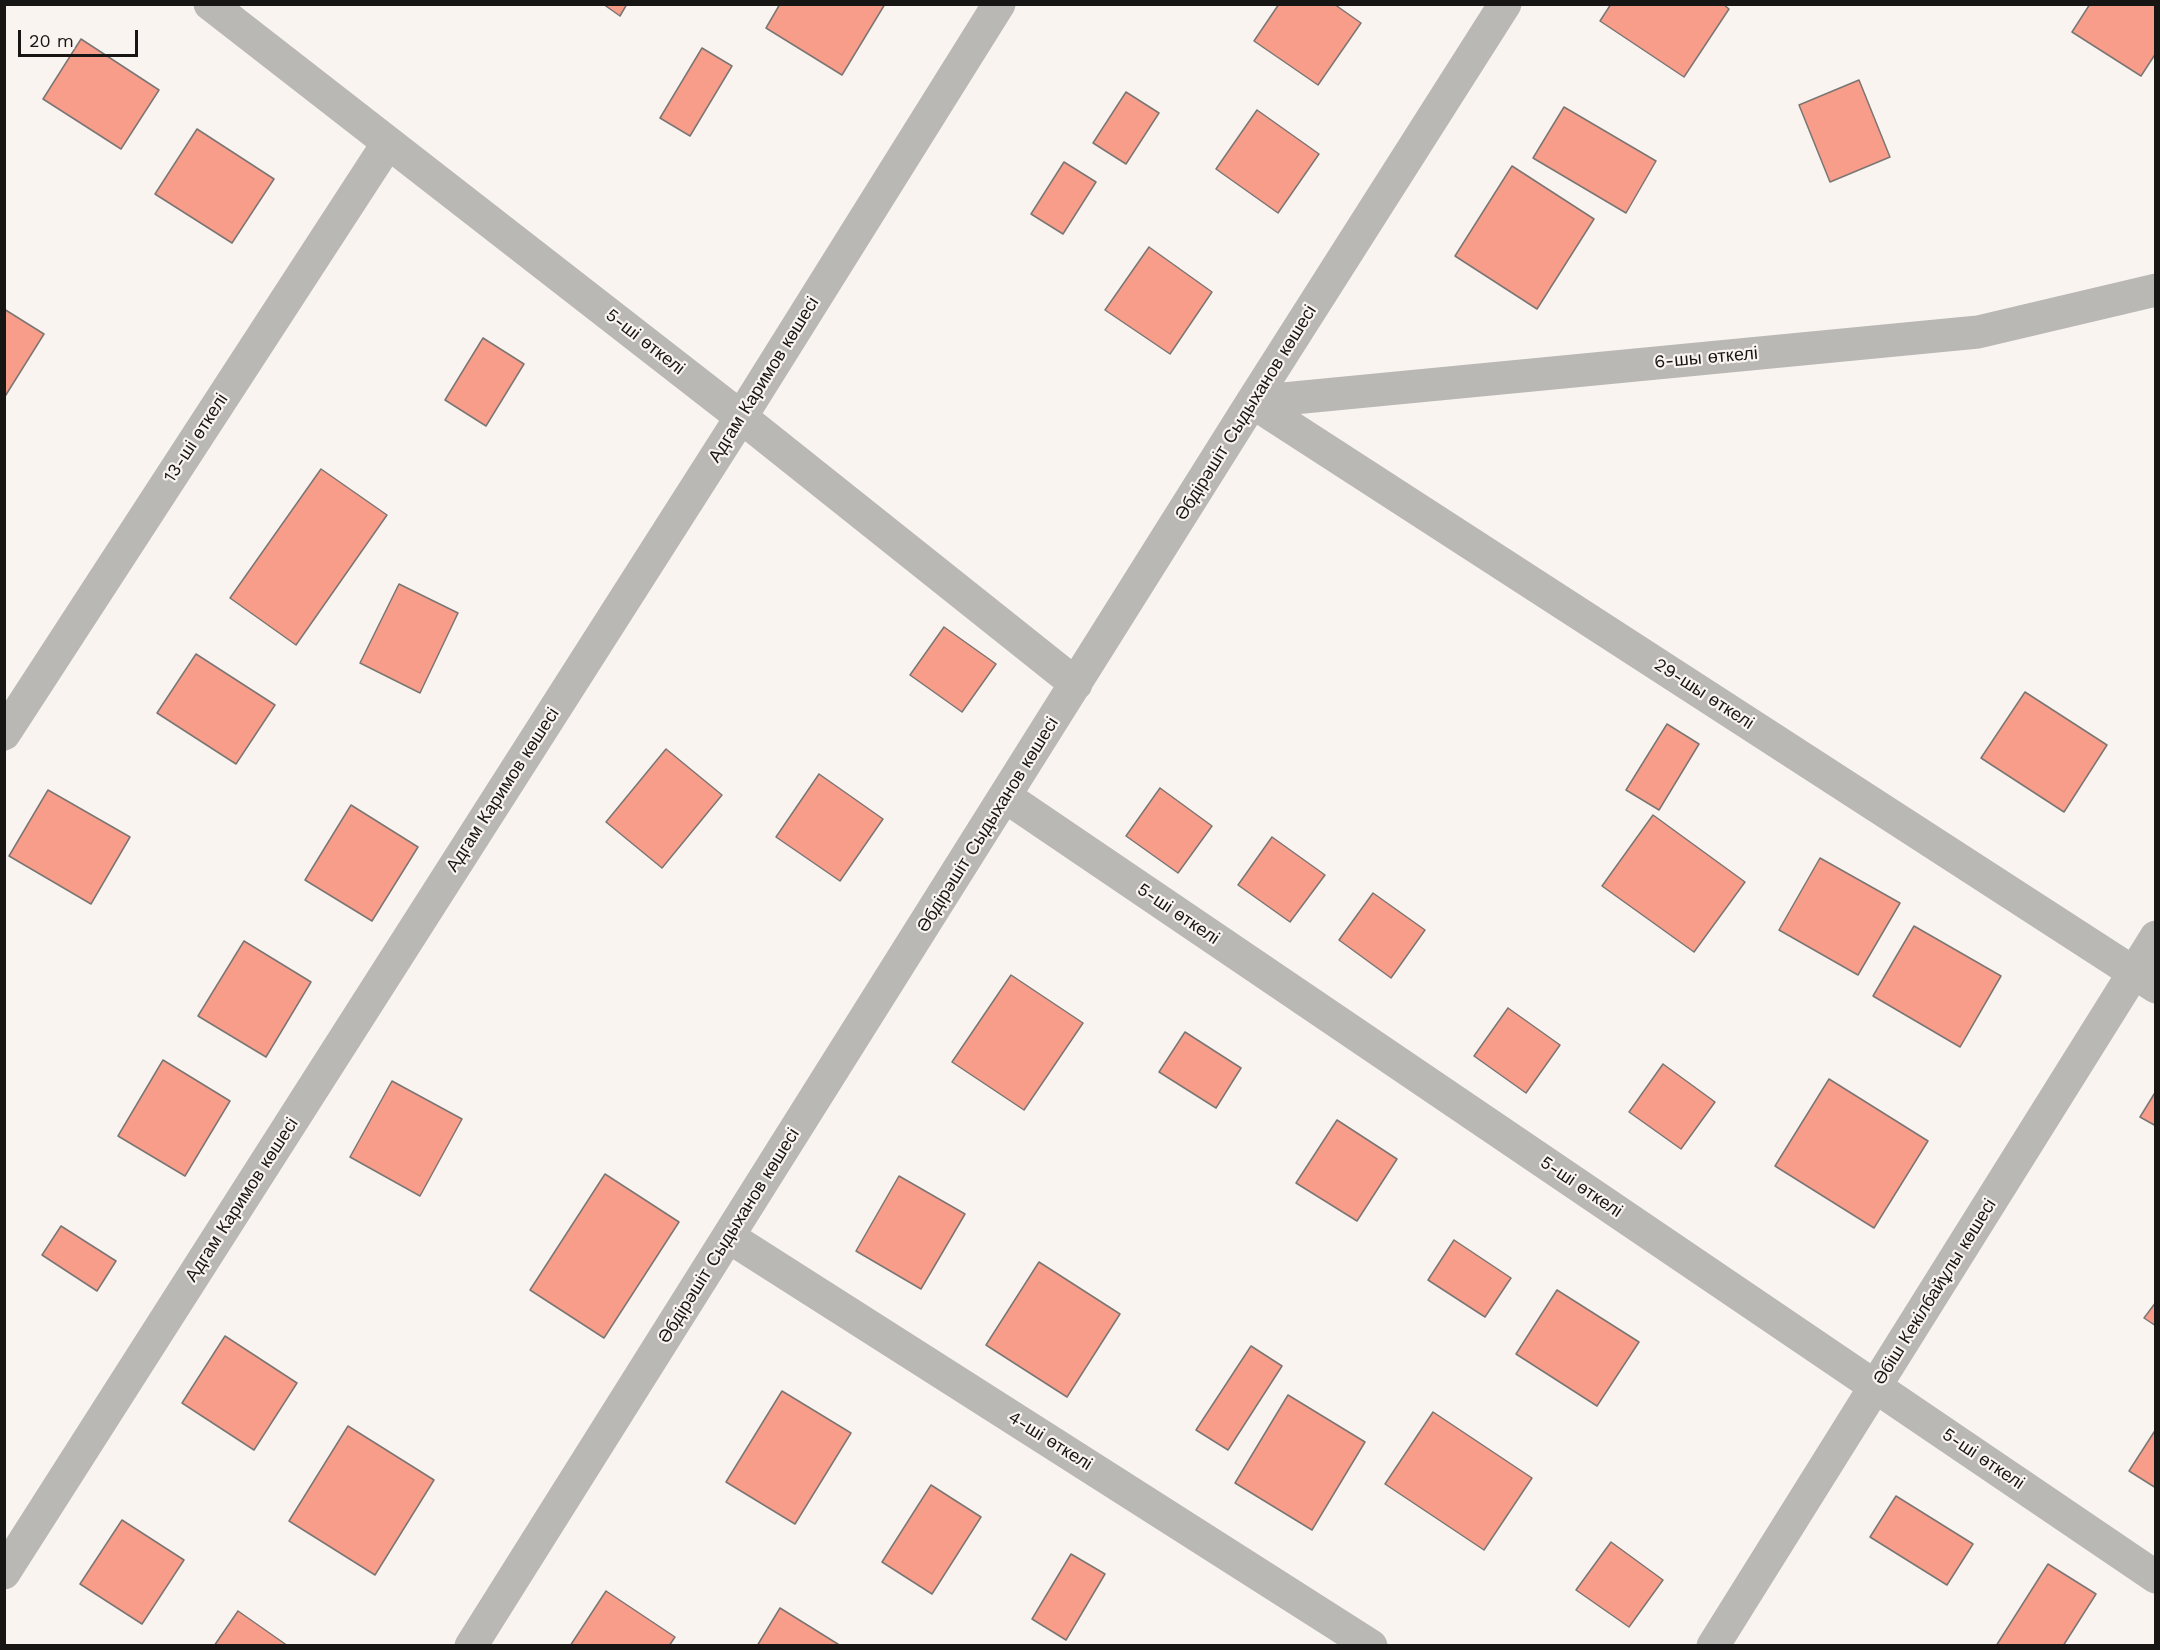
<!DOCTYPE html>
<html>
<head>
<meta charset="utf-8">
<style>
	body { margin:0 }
	#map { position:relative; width:2160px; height:1650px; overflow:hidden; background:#f9f4ef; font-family:"Work Sans",sans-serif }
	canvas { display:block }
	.frame { position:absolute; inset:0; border:6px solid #181614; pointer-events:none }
	.scale { position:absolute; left:18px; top:30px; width:120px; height:27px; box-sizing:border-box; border:3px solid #181614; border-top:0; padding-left:8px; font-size:18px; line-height:21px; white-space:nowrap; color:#181614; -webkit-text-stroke:4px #f9f4ef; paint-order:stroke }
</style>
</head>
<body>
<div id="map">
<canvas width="2160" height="1650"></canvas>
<div class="frame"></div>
<div class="scale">20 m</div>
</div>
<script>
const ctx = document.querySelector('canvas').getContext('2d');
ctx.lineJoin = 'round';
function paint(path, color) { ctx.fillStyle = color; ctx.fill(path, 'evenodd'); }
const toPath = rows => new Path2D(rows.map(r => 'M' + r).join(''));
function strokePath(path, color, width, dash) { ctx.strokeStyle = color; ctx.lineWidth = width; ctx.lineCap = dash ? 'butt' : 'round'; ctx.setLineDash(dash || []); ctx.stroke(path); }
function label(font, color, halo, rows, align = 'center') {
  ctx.font = font + ' "Work Sans",sans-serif'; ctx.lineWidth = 4.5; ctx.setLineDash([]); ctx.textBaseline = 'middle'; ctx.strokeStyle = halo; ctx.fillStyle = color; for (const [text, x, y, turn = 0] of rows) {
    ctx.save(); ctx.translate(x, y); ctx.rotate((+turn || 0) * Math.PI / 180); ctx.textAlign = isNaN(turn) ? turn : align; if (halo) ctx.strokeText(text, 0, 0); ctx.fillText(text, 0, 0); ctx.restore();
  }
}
const building = toPath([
	[603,4,627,4,620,16,603,4],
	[780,4,885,4,842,75,766,28,780,4],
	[1279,4,1334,4,1361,23,1318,85,1254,41,1279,4],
	[1611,4,1723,4,1729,9,1684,77,1600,21,1611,4],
	[2090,4,2156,4,2156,53,2141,76,2072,32,2090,4],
	[81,39,159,90,121,149,43,99,81,39],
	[702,48,732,66,690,136,660,118,702,48],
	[1859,80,1890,157,1830,182,1799,105,1859,80],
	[1126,92,1159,113,1126,164,1093,143,1126,92],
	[1564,107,1656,161,1626,213,1533,158,1564,107],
	[1257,110,1319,154,1278,213,1216,169,1257,110],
	[197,129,274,179,232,243,155,194,197,129],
	[1064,162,1096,182,1063,234,1031,214,1064,162],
	[1512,166,1594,219,1537,309,1455,256,1512,166],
	[1149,247,1212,292,1170,354,1105,310,1149,247],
	[4,309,44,334,4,398,4,309],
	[483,338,524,364,486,426,445,400,483,338],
	[321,469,387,515,296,645,230,598,321,469],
	[399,584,458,613,420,693,360,663,399,584],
	[944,627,996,664,962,712,910,675,944,627],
	[196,654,275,705,236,764,157,713,196,654],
	[2025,692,2107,745,2064,812,1981,758,2025,692],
	[1667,724,1699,744,1659,810,1626,790,1667,724],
	[666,749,722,795,662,868,606,822,666,749],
	[819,774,883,819,840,881,776,837,819,774],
	[1160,788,1212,826,1178,873,1126,836,1160,788],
	[48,790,130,837,91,904,9,856,48,790],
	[351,805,418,847,372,921,305,880,351,805],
	[1653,815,1745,882,1694,952,1602,886,1653,815],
	[1272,837,1325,875,1290,922,1238,885,1272,837],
	[1820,858,1900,903,1858,975,1779,930,1820,858],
	[1373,893,1425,930,1391,978,1339,940,1373,893],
	[1914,926,2001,976,1960,1047,1873,996,1914,926],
	[244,941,311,982,266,1057,198,1016,244,941],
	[1011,975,1083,1023,1024,1110,952,1062,1011,975],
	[1508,1008,1560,1045,1526,1093,1474,1056,1508,1008],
	[1185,1032,1241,1068,1216,1108,1159,1072,1185,1032],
	[163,1060,230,1101,185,1176,118,1136,163,1060],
	[1663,1064,1715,1102,1681,1149,1629,1112,1663,1064],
	[1829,1079,1928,1141,1874,1228,1775,1166,1829,1079],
	[392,1081,462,1119,420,1196,350,1157,392,1081],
	[2156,1091,2156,1126,2140,1117,2156,1091],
	[1337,1120,1397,1159,1357,1221,1296,1183,1337,1120],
	[605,1174,679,1222,604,1338,530,1290,605,1174],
	[899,1176,965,1214,921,1289,856,1251,899,1176],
	[61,1226,116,1261,97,1291,42,1255,61,1226],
	[1454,1240,1511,1278,1485,1317,1428,1280,1454,1240],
	[1039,1262,1120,1314,1067,1397,986,1345,1039,1262],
	[1557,1290,1639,1342,1597,1406,1516,1354,1557,1290],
	[2156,1302,2156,1326,2144,1318,2156,1302],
	[225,1336,297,1383,254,1450,182,1403,225,1336],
	[1251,1346,1282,1366,1228,1450,1196,1430,1251,1346],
	[782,1391,851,1433,795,1524,726,1482,782,1391],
	[1288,1395,1365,1442,1312,1530,1235,1483,1288,1395],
	[1433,1412,1532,1478,1484,1550,1385,1484,1433,1412],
	[348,1426,434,1480,375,1575,289,1521,348,1426],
	[2156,1429,2156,1488,2129,1471,2156,1429],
	[931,1485,981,1517,932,1594,882,1562,931,1485],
	[1896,1496,1973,1544,1947,1585,1870,1537,1896,1496],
	[122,1520,184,1560,142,1624,80,1584,122,1520],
	[1611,1542,1663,1580,1629,1627,1576,1590,1611,1542],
	[1071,1554,1105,1574,1066,1640,1032,1619,1071,1554],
	[2048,1564,2096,1594,2063,1646,1996,1646,2048,1564],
	[606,1591,675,1637,669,1646,570,1646,606,1591],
	[780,1608,841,1646,757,1646,780,1608],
	[238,1611,288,1646,214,1646,238,1611]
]);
paint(building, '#f79d8a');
strokePath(building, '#7b7573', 1.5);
strokePath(toPath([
	[210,4,741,417,1076,684],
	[1252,402,2156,987],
	[1252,402,1978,332,2156,290],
	[4,734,388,143],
	[1006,797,2156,1577],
	[729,1237,1371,1646],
	[4,1573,741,417,999,4],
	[471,1646,1252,402,1505,4],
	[1713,1646,2156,937]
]), '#b9b8b5', 33);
label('18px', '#181614', '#f9f4ef', [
	["5-ші өткелі",645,342,38],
	["6-шы өткелі",1706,358,-5],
	["Адгам Каримов көшесі",764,380,-58],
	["Әбдірәшіт Сыдыханов көшесі",1246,413,-58],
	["13-ші өткелі",196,438,-57],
	["29-шы өткелі",1704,694,33],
	["Адгам Каримов көшесі",503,790,-57],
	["Әбдірәшіт Сыдыханов көшесі",988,825,-58],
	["5-ші өткелі",1178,914,34],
	["5-ші өткелі",1581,1187,34],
	["Адгам Каримов көшесі",242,1200,-57],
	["Әбдірәшіт Сыдыханов көшесі",729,1236,-58],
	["Әбіш Кекілбайұлы көшесі",1935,1292,-58],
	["4-ші өткелі",1050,1441,32],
	["5-ші өткелі",1983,1459,34]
]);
</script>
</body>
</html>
